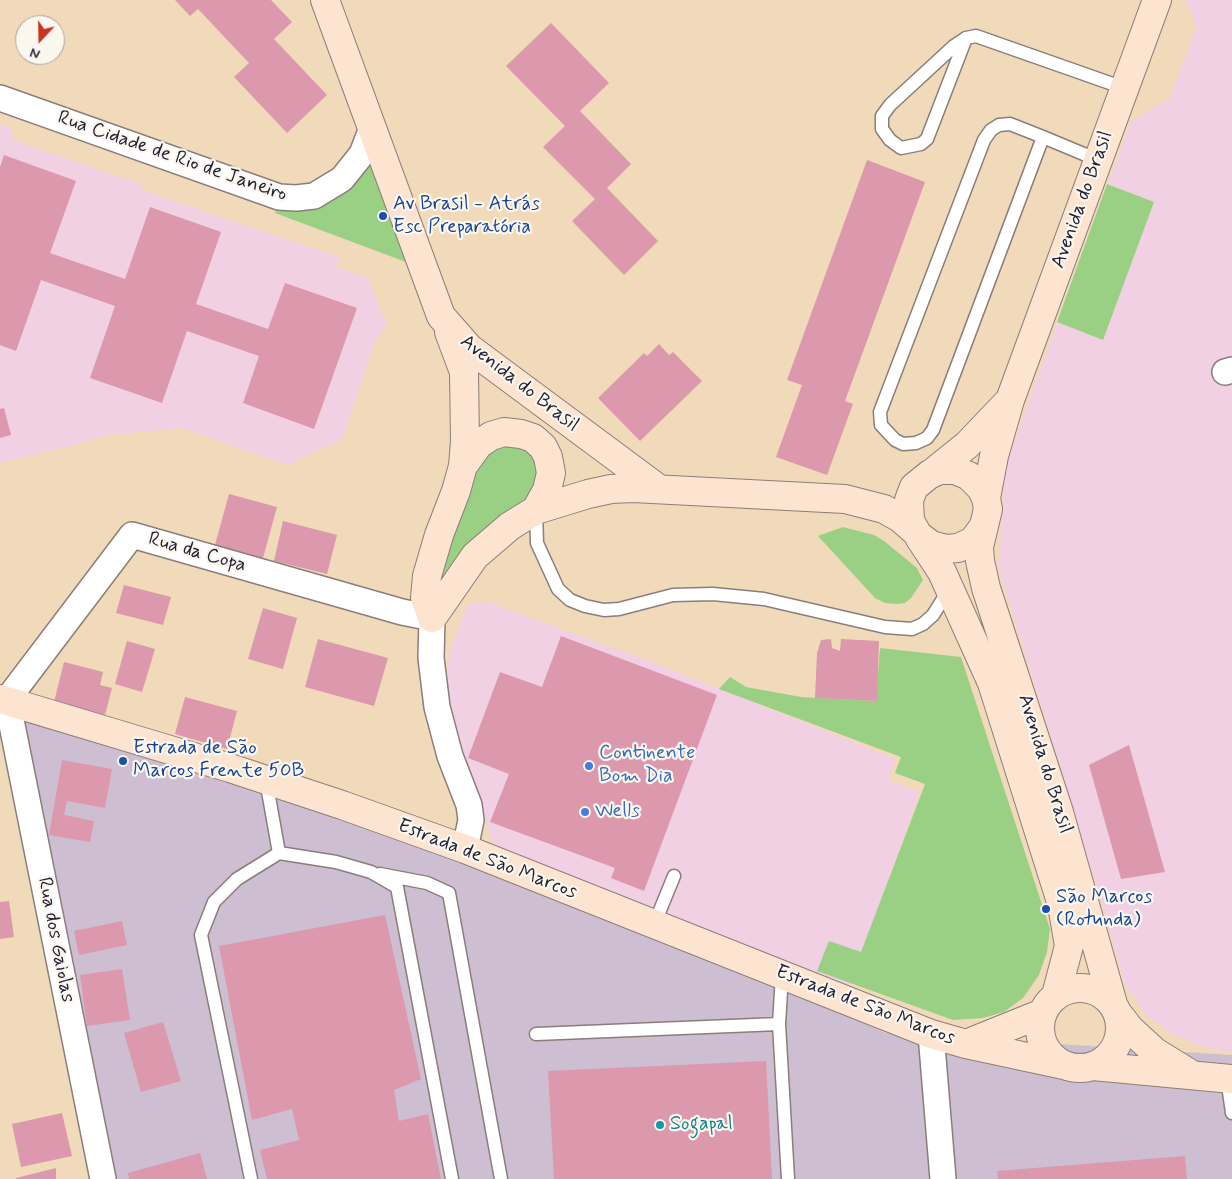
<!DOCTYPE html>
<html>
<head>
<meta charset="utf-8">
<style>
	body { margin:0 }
	#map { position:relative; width:1232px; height:1179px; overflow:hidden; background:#f1daba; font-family:Mynerve,sans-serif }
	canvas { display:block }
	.north { position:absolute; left:15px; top:15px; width:50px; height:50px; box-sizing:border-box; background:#fbf7ec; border:1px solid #a4a2a5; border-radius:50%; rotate:201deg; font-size:14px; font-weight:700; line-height:20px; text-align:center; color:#22223b }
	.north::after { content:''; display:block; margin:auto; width:18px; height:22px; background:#c8321e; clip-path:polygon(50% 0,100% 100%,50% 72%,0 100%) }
</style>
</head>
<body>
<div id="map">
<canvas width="1232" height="1179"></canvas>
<div class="north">N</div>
</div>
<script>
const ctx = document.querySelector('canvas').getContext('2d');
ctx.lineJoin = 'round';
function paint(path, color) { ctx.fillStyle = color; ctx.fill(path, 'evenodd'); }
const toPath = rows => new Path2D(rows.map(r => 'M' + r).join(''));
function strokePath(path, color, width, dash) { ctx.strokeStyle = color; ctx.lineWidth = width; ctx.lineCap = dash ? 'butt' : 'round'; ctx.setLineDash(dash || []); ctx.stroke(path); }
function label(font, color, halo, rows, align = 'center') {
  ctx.font = font + ' Mynerve,sans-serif'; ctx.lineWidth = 4.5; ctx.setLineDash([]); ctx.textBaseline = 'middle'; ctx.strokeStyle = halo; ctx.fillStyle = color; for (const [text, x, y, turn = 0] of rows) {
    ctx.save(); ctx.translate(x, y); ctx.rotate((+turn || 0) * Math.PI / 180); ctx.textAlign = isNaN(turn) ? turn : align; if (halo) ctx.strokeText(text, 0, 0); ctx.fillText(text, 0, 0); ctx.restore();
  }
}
paint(toPath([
	[1185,0,1232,0,1232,1053,1198,1045,1171,1034,1145,1014,1124,983,1102,903,998,566,1006,464,1131,121,1170,98,1197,26],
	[0,124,10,127,13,140,143,185,141,190,340,257,336,267,368,278,387,326,376,339,342,439,288,465,182,428,108,435,70,446,0,463],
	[487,602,647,660,896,759,888,780,920,792,849,992,553,872,493,844,467,769,446,683,450,652,467,605]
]), '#f1d0e3');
paint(toPath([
	[5,711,448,843,886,1033,1232,1055,1232,1179,113,1179]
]), '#cebed1');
paint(toPath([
	[372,128,422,268,275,213,279,197,314,196],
	[1107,184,1154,202,1103,340,1057,322],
	[487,443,532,444,540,485,435,601,444,543],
	[843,527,874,535,884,541,917,568,923,580,911,598,905,603,897,604,885,603,875,598,818,536],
	[880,648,961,657,1050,929,1047,952,1039,975,1023,998,1004,1012,983,1018,953,1020,817,971,829,941,861,952,925,784,895,773,901,757,719,689,730,677,746,687,801,697,876,701]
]), '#99d083');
paint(toPath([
	[175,0,271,0,292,22,274,39,327,95,287,133,234,77,249,63,198,9,190,16],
	[551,23,609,83,580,111,631,164,607,188,658,241,624,275,572,221,595,199,543,147,565,126,506,66],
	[4,155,76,181,50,253,125,279,150,207,221,232,196,304,268,329,285,283,357,308,314,429,243,403,259,356,187,331,162,403,90,378,115,306,41,280,16,351,0,345,0,167],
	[867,160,925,182,845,401,853,404,827,475,776,457,802,385,787,380],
	[659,344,669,355,673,352,702,381,640,441,598,398,644,353,647,356],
	[4,408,11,435,0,438,0,409],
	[229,494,277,507,263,558,215,545],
	[283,521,337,535,327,574,274,561],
	[124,585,171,597,163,625,116,613],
	[263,608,297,618,283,669,248,659],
	[561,636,717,695,644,891,611,878,615,868,490,822,509,774,468,758,500,672,542,687],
	[318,639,388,658,374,706,305,687],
	[831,639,832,648,840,651,841,639,879,641,877,701,815,698,817,653,821,640],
	[127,641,155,649,142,692,115,684],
	[64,662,103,672,100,685,112,688,105,715,54,702],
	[185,697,237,711,227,749,175,734],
	[1129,745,1165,872,1121,879,1089,765],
	[62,760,112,769,105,808,67,801,64,815,94,821,90,842,49,835],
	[9,901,14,937,0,939,0,902],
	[385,915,421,1079,394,1090,399,1121,428,1114,441,1179,267,1179,260,1150,299,1140,292,1109,252,1120,219,946],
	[122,921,127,945,79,955,74,931],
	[122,969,130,1020,87,1026,80,975],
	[163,1022,181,1081,141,1092,124,1033],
	[766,1061,772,1179,554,1179,548,1071],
	[62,1113,72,1156,21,1167,12,1124],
	[200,1153,207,1179,129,1179,128,1173],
	[1185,1156,1187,1179,998,1179,997,1171],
	[56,1168,56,1179,16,1179,16,1178]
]), '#dc98ac');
const lane = toPath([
	[966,38,927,139,921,144,901,148,890,140,882,129,882,116,890,105,954,46,966,38,976,36,1124,88],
	[1043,137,933,430,927,438,916,443,903,444,895,440,881,425,880,412,984,140,991,130,999,125,1010,124,1043,137,1098,160],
	[536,510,537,543,558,589,570,600,585,606,604,610,619,609,673,595,713,594,764,599,885,627,912,629,923,624,933,615,950,588],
	[266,780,279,853],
	[380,874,427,883,449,893,501,1179],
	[654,925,674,876],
	[782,975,779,1024,788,1179],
	[536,1034,779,1024],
	[1227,1078,1232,1113],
	[251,1179,201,935,214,902,237,879,279,853,336,862,371,872,397,887,452,1179]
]);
const street = toPath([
	[0,98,279,197,296,198,314,196,342,179,362,154,372,128],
	[1225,372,1232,370],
	[931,1034,943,1179],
	[103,1179,7,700,132,535,402,612,432,618,431,658,437,707,450,756,469,805,471,820,465,849]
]);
const secondary = toPath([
	[325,0,441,316,469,348,659,489],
	[463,466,479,444,491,436,504,432,521,434,533,438,543,447,548,457,551,473,547,490,536,510],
	[931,474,967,445,1009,401],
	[986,498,994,456,1010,400,1157,0],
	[984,526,973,541,958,548,946,549,931,545,918,535,910,521,909,500,914,487,930,474,940,470,955,470,969,476,981,488,986,498,988,509,984,526,979,547,980,561,986,588,1059,812,1113,1004],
	[919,537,942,572,992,683,1062,905,1069,946,1056,995],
	[432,618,475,556,510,526,536,510,588,494,611,489,633,488,845,499,884,509,900,518,915,531],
	[432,618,425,598,427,576,439,535,456,491,463,466,465,441,464,372,449,332],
	[0,699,230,768,342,805,465,849,931,1034,966,1044,1064,1065],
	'1040 1028a40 40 0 1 1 80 0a40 40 0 1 1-80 0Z',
	[1119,1015,1130,1029,1155,1052,1189,1073],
	[966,1044,1043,1013],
	[1093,1066,1232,1079]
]);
strokePath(lane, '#8a7e7a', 15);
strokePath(street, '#8a7e7a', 28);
strokePath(secondary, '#8a7e7a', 30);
strokePath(lane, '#fff', 12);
strokePath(street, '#fff', 25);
strokePath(secondary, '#fde4d1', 28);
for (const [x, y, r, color] of [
	[383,216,5,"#1a4fb4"],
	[123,761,5,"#1a4fb4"],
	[589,766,5,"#3f7fe0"],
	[585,812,5,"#3f7fe0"],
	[1046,909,5,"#1a4fb4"],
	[660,1125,5,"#0f9aa8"]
]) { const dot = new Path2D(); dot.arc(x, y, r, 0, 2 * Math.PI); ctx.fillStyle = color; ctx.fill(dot); strokePath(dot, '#fbf7ec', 2); }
label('20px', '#22223b', '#fbf7ec', [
	["Rua Cidade de Rio de Janeiro",172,157,19],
	["Avenida do Brasil",1083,200,-70],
	["Avenida do Brasil",519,384,38],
	["Rua da Copa",197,553,16],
	["Avenida do Brasil",1044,764,73],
	["Estrada de São Marcos",487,860,21],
	["Rua dos Gaiolas",55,940,79],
	["Estrada de São Marcos",865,1006,21]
]);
label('20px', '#164399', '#fbf7ec', [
	["Av Brasil - Atrás",393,205],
	["Esc Preparatória",393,228],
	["Estrada de São",133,749],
	["Marcos Frente 50B",133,772],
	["São Marcos",1056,898],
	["(Rotunda)",1056,921]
], 'left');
label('20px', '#366cbe', '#fbf7ec', [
	["Continente",599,754],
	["Bom Dia",599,777],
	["Wells",595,812]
], 'left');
label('20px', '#0d838f', '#fbf7ec', [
	["Sogapal",670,1125]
], 'left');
</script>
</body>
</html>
